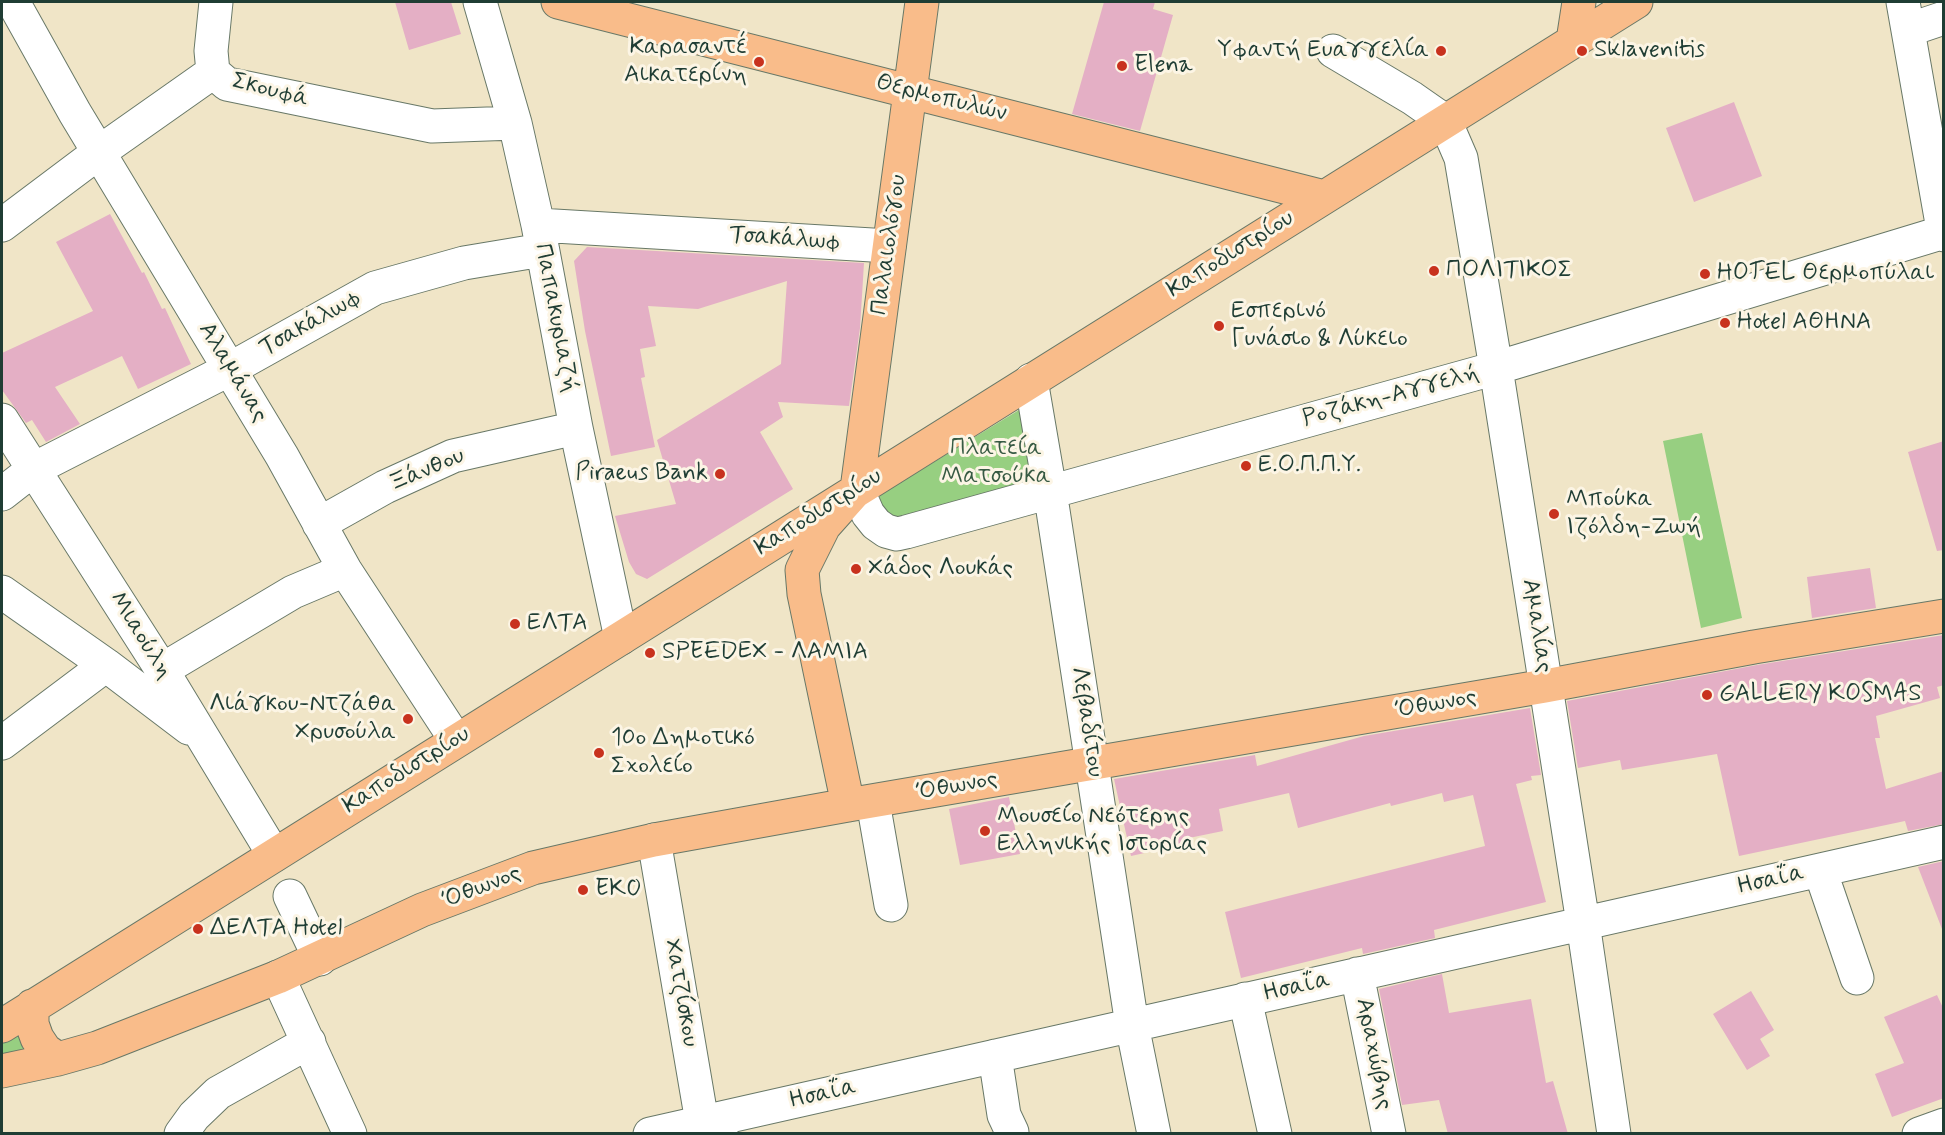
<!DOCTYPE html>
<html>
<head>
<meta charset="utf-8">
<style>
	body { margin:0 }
	#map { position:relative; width:1945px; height:1135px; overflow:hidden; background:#f0e5c7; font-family:Mynerve,sans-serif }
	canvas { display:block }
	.frame { position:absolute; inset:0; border:3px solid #1f3d34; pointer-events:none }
</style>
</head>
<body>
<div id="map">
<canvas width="1945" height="1135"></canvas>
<div class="frame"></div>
</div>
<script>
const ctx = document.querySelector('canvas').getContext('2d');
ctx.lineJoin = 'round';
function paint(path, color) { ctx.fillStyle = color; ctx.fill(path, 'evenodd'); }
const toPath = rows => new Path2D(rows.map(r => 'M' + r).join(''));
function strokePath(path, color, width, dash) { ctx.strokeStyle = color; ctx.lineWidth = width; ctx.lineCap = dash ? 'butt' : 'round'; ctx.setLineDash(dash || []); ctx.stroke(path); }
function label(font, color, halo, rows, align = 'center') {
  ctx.font = font + ' Mynerve,sans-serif'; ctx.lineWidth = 6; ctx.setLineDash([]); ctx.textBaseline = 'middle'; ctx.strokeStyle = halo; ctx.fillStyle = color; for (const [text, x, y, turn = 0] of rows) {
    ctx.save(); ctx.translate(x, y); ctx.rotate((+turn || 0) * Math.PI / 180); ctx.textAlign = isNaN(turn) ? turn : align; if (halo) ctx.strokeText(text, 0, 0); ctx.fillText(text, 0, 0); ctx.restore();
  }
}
paint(toPath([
	[1019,410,1035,485,905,527,879,514,880,495],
	[1702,433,1742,618,1701,628,1663,441],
	[22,1020,34,1046,2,1064,2,1034]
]), '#97cf81');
paint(toPath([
	[395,2,451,2,461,34,409,50],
	[1104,2,1155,2,1153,9,1173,15,1140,131,1072,114],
	[1734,102,1762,176,1694,202,1666,128],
	[110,214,142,273,144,272,162,309,165,308,191,364,138,389,122,356,55,387,80,424,46,442,32,420,26,423,2,390,2,353,93,311,56,242],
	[587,247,864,263,860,328,849,406,778,402,783,417,760,432,793,489,647,579,636,574,629,562,615,516,676,504,657,440,781,364,787,281,698,309,648,306,656,346,640,349,645,377,641,378,655,447,611,456,585,331,574,261],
	[1944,441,1944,550,1937,551,1908,452],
	[1870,568,1876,608,1812,618,1807,577],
	[1944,635,1944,685,1937,687,1940,698,1876,716,1880,738,1875,738,1886,789,1944,771,1944,824,1908,831,1905,821,1739,856,1717,754,1622,770,1620,760,1578,768,1567,701,1757,665],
	[1530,708,1541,775,1531,776,1532,780,1516,784,1546,902,1434,930,1435,938,1363,954,1362,948,1241,978,1225,912,1485,846,1473,795,1444,802,1442,793,1391,806,1390,803,1298,828,1289,793,1219,809,1223,831,1184,839,1185,844,1131,856,1114,779,1255,755,1257,766,1364,736],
	[1009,797,1020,854,960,865,949,809],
	[1944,861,1944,929,1942,929,1918,867],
	[1442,974,1449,1013,1531,999,1546,1083,1553,1081,1568,1134,1448,1134,1439,1100,1402,1105,1379,989],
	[1751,991,1774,1030,1760,1039,1770,1056,1747,1070,1713,1014],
	[1937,995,1944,1010,1944,1098,1892,1117,1875,1074,1904,1063,1884,1017]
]), '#e4afc5');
const minor = toPath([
	[13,2,75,113,282,456,345,570,456,740],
	[480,2,515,123,538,225,576,428,621,638],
	[1903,2,1944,235],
	[1908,30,1944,18],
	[1333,51,1412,98,1445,121,1461,158,1496,368,1583,923,1614,1134],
	[213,72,211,51,216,2],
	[2,225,98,153,213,72,227,84,432,126,515,123],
	[538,225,889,246],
	[1031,380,1050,491,1132,1025,1154,1134],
	[2,420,162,670,274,855],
	[857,489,868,514,876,524,886,531,897,534,906,532,1496,368,1944,232],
	[2,494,34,469,230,369,375,288,464,263,542,250],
	[319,524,385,487,453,456,576,428],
	[2,592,106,665,189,728],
	[162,670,293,592,345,570],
	[2,743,106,665],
	[873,802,891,905],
	[654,840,702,1122,721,1132],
	[1820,870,1857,978],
	[290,896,320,959],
	[1357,974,1389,1134],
	[278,977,350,1134],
	[1245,999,1275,1134],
	[995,1056,1004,1115,1012,1132],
	[181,1134,194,1116,218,1093,309,1042],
	[650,1134,1944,842],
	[1919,1134,1944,1125]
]);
const major = toPath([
	[558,2,1324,197],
	[1573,41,1579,2],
	[848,805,804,594,802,570,824,526,857,489,922,2],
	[32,1006,32,1024,37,1038,45,1050,58,1059],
	[2,1026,1636,2],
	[2,1071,58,1059,97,1048,278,977,422,910,533,868,654,840,848,805,1545,686,1754,647,1944,616]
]);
strokePath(minor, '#687867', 35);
strokePath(major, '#687867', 35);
strokePath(minor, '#fff', 33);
strokePath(major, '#f9bc8a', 33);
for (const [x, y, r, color] of [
	[1441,51,6,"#c8321e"],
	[1582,51,6,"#c8321e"],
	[759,62,6,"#c8321e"],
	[1122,66,6,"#c8321e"],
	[1434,271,6,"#c8321e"],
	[1705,274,6,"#c8321e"],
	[1725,323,6,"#c8321e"],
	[1219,326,6,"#c8321e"],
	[1246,466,6,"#c8321e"],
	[720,474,6,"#c8321e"],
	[1554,514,6,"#c8321e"],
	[856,569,6,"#c8321e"],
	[515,624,6,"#c8321e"],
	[650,653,6,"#c8321e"],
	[1707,695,6,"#c8321e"],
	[408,719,6,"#c8321e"],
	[599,753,6,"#c8321e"],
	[985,831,6,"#c8321e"],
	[583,890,6,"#c8321e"],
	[198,929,6,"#c8321e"]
]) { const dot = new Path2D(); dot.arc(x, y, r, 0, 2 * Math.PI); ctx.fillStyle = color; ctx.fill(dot); strokePath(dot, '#fcf5e5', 2); }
label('24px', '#1f3d34', '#fcf5e5', [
	["Καρασαντέ",747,48,"right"],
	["Αικατερίνη",747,76,"right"],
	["Υφαντή Ευαγγελία",1429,51,"right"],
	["Sklavenitis",1594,51],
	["Elena",1134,66],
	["ΠΟΛΙΤΙΚΟΣ",1446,271],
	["HOTEL Θερμοπύλαι",1717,274],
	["Εσπερινό",1231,312],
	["Γυνάσιο & Λύκειο",1231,340],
	["Hotel ΑΘΗΝΑ",1737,323],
	["Ε.Ο.Π.Π.Υ.",1258,466],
	["Piraeus Bank",708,474,"right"],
	["Μπούκα",1566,500],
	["Ιζόλδη-Ζωή",1566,528],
	["Χάδος Λουκάς",868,569],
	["ΕΛΤΑ",527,624],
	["SPEEDEX - ΛΑΜΙΑ",662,653],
	["GALLERY KOSMAS",1719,695],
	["Λιάγκου-Ντζάθα",396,705,"right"],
	["Χρυσούλα",396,733,"right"],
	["10ο Δημοτικό",611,739],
	["Σχολείο",611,767],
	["Μουσείο Νεότερης",997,817],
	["Ελληνικής Ιστορίας",997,845],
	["EKO",595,890],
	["ΔΕΛΤΑ Hotel",210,929]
], 'left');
label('24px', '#1f3d34', '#fcf5e5', [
	["Σκουφά",270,91,14],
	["Θερμοπυλών",941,99,14],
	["Τσακάλωφ",785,240,4],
	["Παλαιολόγου",890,245,-82],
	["Καποδιστρίου",1231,255,-32],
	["Παπακυριαζή",555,318,79],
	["Τσακάλωφ",311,324,-29],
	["Αλαμάνας",232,373,59],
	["Ροζάκη-Αγγελή",1391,397,-15],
	["Ξάνθου",427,471,-23],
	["Καποδιστρίου",819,513,-32],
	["Αμαλίας",1536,626,81],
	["Μιαούλη",140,636,58],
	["Όθωνος",1436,705,-10],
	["Λεβαδίτου",1086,722,81],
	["Καποδιστρίου",407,771,-32],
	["Όθωνος",957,787,-10],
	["Ησαΐα",1771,881,-13],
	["Όθωνος",482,888,-21],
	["Ησαΐα",1297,988,-13],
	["Χατζίσκου",680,993,80],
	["Αραχώβης",1373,1054,79],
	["Ησαΐα",823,1095,-13]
]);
label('24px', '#375a43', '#fcf5e5', [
	["Πλατεία",996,449],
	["Ματσούκα",996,477]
]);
</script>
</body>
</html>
